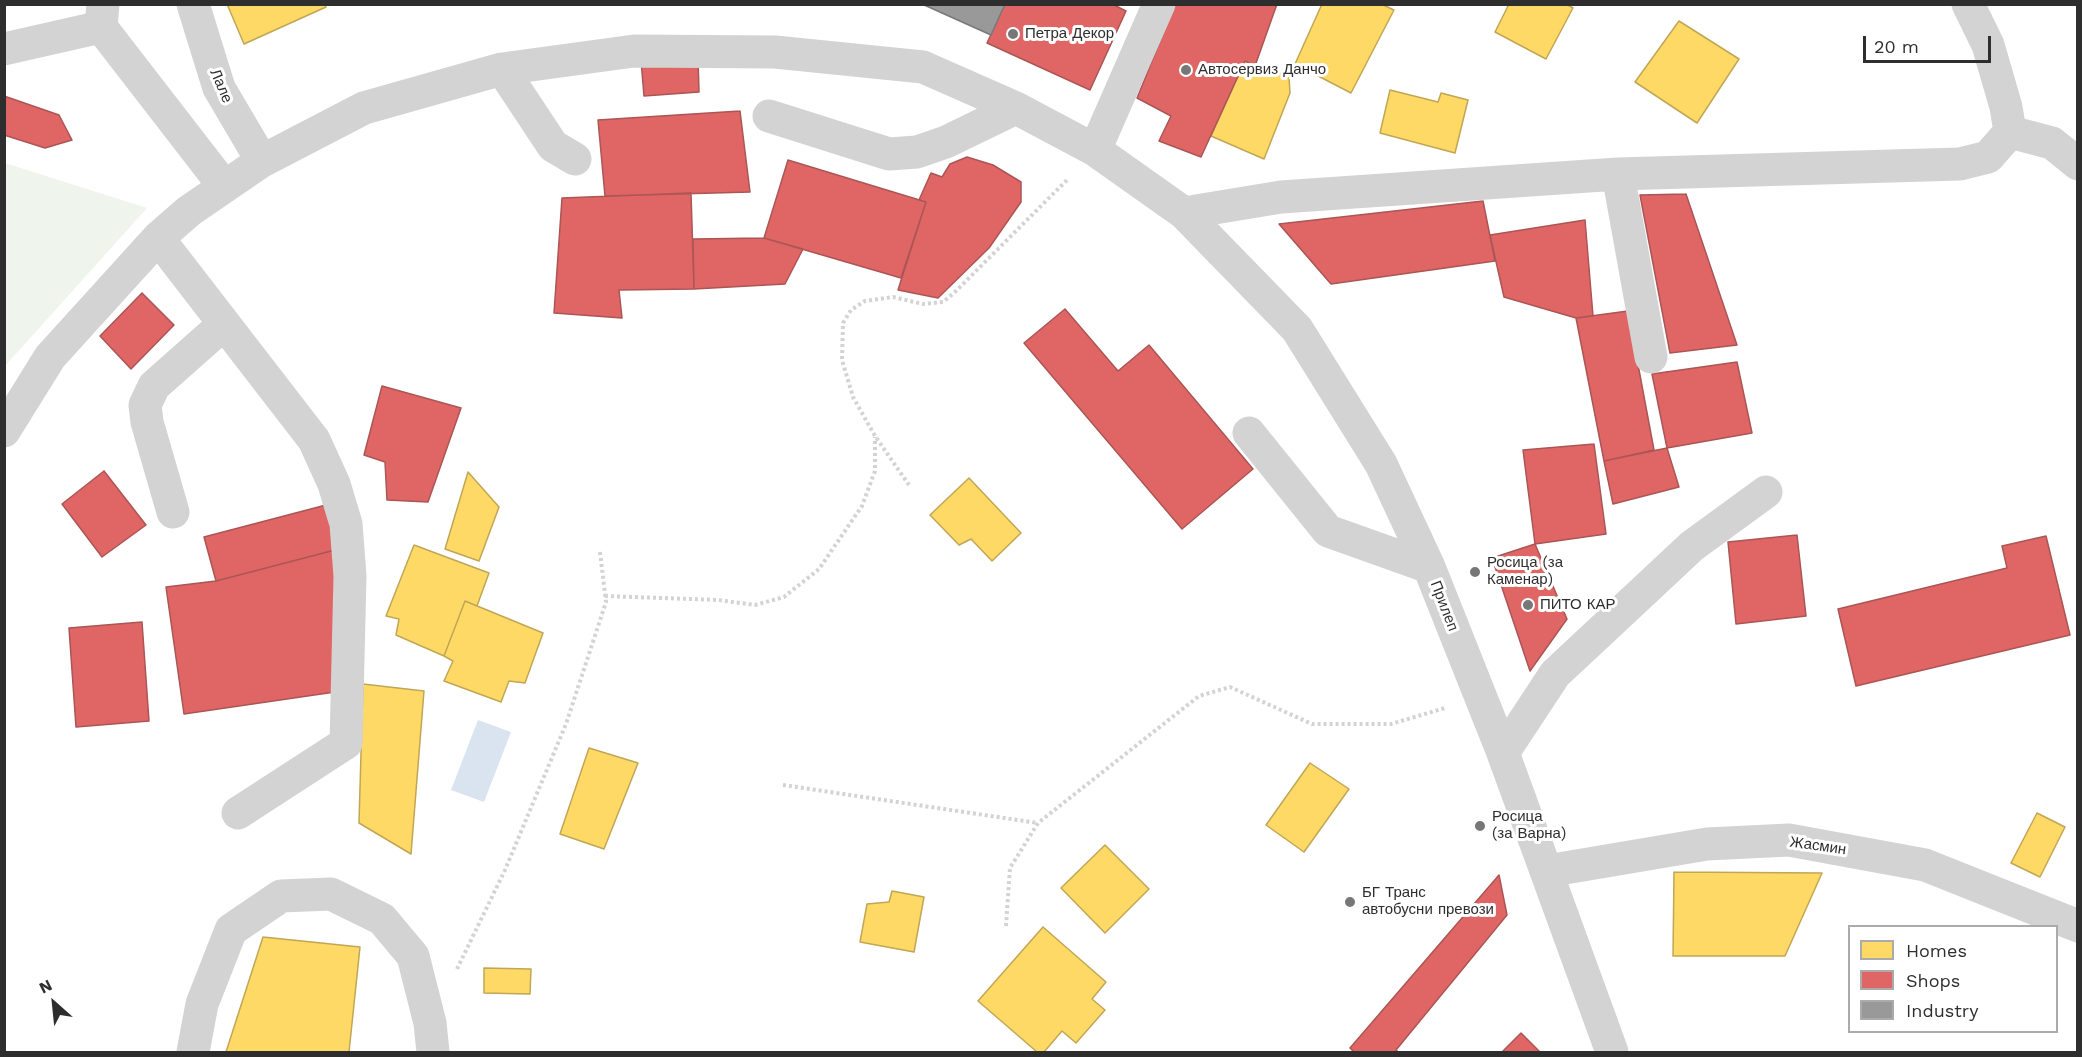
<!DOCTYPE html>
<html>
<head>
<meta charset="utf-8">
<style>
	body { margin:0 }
	#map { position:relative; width:2082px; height:1057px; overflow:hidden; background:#fff; font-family:"Work Sans",sans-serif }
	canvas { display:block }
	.frame { position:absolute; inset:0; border:6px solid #2e2e2e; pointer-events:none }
	.legend { position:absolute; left:1848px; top:925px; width:210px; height:108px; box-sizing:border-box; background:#fff; border:2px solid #ababab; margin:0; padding:8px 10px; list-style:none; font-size:18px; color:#2e2e2e }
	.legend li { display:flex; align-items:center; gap:12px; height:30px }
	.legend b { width:30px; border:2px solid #ababab }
	.north { position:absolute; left:24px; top:973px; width:60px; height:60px; -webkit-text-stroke:4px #fff; paint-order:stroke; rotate:333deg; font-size:16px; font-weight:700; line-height:24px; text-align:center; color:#2e2e2e }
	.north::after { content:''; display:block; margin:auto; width:21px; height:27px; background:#2e2e2e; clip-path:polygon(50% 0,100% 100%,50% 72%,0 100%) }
	.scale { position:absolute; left:1863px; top:36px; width:128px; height:27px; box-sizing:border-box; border:3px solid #2e2e2e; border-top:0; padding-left:8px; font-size:18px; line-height:21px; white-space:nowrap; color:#2e2e2e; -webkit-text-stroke:4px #fff; paint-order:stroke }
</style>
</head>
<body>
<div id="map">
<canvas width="2082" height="1057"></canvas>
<div class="frame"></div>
<ul class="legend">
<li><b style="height:16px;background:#ffd966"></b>Homes</li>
<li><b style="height:16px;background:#e06666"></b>Shops</li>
<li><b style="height:16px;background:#999"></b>Industry</li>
</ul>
<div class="north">N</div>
<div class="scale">20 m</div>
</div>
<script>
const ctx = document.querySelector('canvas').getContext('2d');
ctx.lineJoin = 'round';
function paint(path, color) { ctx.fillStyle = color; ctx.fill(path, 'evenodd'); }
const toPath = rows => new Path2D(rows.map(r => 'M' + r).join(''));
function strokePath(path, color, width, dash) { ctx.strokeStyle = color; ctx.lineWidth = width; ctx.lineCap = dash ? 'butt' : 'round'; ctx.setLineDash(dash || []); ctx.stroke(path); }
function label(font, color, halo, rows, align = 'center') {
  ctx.font = font + ' "Work Sans",sans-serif'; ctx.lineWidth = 6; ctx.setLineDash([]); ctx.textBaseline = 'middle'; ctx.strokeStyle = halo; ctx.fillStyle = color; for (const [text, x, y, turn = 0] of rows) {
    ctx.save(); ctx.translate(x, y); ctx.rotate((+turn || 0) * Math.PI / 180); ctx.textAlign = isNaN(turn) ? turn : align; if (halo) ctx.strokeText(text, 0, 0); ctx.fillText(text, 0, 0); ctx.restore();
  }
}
paint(toPath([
	[5,163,147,208,5,366,4,163]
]), '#eff4ec');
paint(toPath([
	[478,720,511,732,484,802,451,790]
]), '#d9e4f0');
const homes = toPath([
	[227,4,325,4,326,7,244,44,227,4],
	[1322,4,1381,4,1394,10,1351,93,1295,64,1322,4],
	[1509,4,1566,4,1573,8,1546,59,1495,32,1509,4],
	[1679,21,1739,59,1697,123,1635,82,1679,21],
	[1245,61,1289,77,1290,93,1264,159,1211,136,1245,61],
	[1390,90,1438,102,1441,93,1468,100,1455,153,1380,133,1390,90],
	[468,472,499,507,479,561,445,549,468,472],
	[969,478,1021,533,992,561,971,539,959,545,930,515,969,478],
	[414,545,489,573,477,606,465,601,444,656,396,635,399,619,386,616,414,545],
	[465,601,543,633,525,683,509,681,501,702,444,681,453,661,444,656,465,601],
	[363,684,424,691,411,854,359,823,363,684],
	[589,748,638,763,604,849,560,834,589,748],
	[1310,763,1349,789,1304,852,1266,825,1310,763],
	[2037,813,2065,827,2040,877,2011,863,2037,813],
	[1105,845,1149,889,1105,933,1061,888,1105,845],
	[1674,872,1822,873,1785,956,1673,956,1674,872],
	[892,891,924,897,914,952,860,942,867,904,889,902,892,891],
	[1043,927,1106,982,1092,999,1105,1010,1076,1043,1062,1031,1044,1052,1037,1052,978,1001,1043,927],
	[263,937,360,947,349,1052,226,1052,263,937],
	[484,968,531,969,530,994,484,993,484,968]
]);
paint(homes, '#ffd966');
strokePath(homes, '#c0a655', 1.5);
const shops = toPath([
	[1005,4,1112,4,1126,11,1090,90,987,43,1005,4],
	[1175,4,1277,4,1255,66,1245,61,1201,157,1159,141,1171,116,1137,98,1175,4],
	[698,58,699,92,644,96,641,60,698,58],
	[4,96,59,115,72,140,45,148,4,135,4,96],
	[740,111,750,192,605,196,598,120,740,111],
	[967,157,993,165,1021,182,1021,202,989,248,938,298,898,290,926,202,919,200,931,173,942,177,950,164,967,157],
	[788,160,926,202,901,278,764,238,788,160],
	[691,193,694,289,619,290,622,318,554,313,562,198,691,193],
	[1686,194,1737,345,1670,353,1640,195,1686,194],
	[1483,201,1495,261,1331,284,1279,224,1483,201],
	[1585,220,1593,316,1576,318,1504,297,1490,235,1585,220],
	[764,238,803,249,785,284,694,289,693,239,764,238],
	[142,293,174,325,131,369,100,336,142,293],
	[1065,309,1118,371,1149,345,1253,469,1182,529,1024,343,1065,309],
	[1628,311,1654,450,1604,461,1576,318,1628,311],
	[1737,362,1752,433,1667,448,1652,374,1737,362],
	[382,386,461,408,428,502,387,500,385,462,364,455,382,386],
	[1594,444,1606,534,1535,544,1523,450,1594,444],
	[1667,448,1679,487,1613,504,1604,461,1667,448],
	[104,471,146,525,102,557,62,504,104,471],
	[326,505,335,550,216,581,204,537,326,505],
	[1797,535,1806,616,1736,624,1728,542,1797,535],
	[2046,536,2070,635,1856,686,1838,609,2007,568,2002,546,2046,536],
	[1535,544,1567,619,1530,671,1492,558,1535,544],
	[335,550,335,692,184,714,166,587,216,581,335,550],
	[142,622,149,721,76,727,69,628,142,622],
	[1499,875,1507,915,1396,1050,1398,1052,1354,1052,1350,1048,1499,875],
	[1521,1033,1540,1052,1502,1052,1521,1033]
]);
paint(shops, '#e06666');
strokePath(shops, '#ab5555', 1.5);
const industry = toPath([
	[922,4,1005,4,991,35,922,4]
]);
paint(industry, '#999');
strokePath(industry, '#797979', 1.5);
strokePath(toPath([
	[909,485,875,436,853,397,842,360,843,323,851,310,865,301,893,297,923,304,943,302,954,293,1068,179],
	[605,596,718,600,755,605,784,597,819,569,862,506,875,471,875,437],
	[783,785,1038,823],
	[1006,926,1010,868,1038,823,1199,696,1230,687,1312,724,1391,724,1445,708],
	[457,969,505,870,566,724,606,602,600,552]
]), '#d3d3d3', 4, [3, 3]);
strokePath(toPath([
	[103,4,101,27,224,186],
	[193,4,219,88,262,161],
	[4,49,101,27],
	[502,69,553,146,575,159],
	[769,116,889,154,917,152,946,142,1016,108],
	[2010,132,2052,143,2078,164],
	[1095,150,1159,4],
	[1618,174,1651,357],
	[1184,213,1281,197,1618,174,1960,164,1988,157,2010,132,2006,107,1988,45,1968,4],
	[158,238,314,440,334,484,346,524,350,576,346,743,238,813],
	[4,431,50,357,158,238,189,211,262,161,364,108,502,69,634,51,775,52,923,67,1016,108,1095,150,1184,213,1297,329,1381,464,1429,567,1503,753,1612,1052],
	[1249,433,1328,531,1429,567],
	[173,512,147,422,145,405,154,386,224,324],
	[1503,753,1555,674,1692,546,1766,492],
	[1547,871,1707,844,1789,840,1925,865,2078,926],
	[193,1052,202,1004,231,930,281,896,331,894,382,919,413,956,430,1023,433,1052]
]), '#d3d3d3', 33);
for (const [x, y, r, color] of [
	[1013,34,6,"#777"],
	[1186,70,6,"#777"],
	[1475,572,6,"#777"],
	[1528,605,6,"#777"],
	[1480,826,6,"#777"],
	[1350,902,6,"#777"]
]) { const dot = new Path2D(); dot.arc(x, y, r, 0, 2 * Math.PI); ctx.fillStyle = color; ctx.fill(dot); strokePath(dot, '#fff', 2); }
label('15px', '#2e2e2e', '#fff', [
	["Петра Декор",1025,34],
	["Автосервиз Данчо",1198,70],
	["Росица (за",1487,563],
	["Каменар)",1487,580],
	["ПИТО КАР",1540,605],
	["Росица",1492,817],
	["(за Варна)",1492,834],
	["БГ Транс",1362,893],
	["автобусни превози",1362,910]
], 'left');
label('15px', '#2e2e2e', '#fff', [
	["Лале",221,86,67],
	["Прилеп",1444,606,69],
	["Жасмин",1818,846,8]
]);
</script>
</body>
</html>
